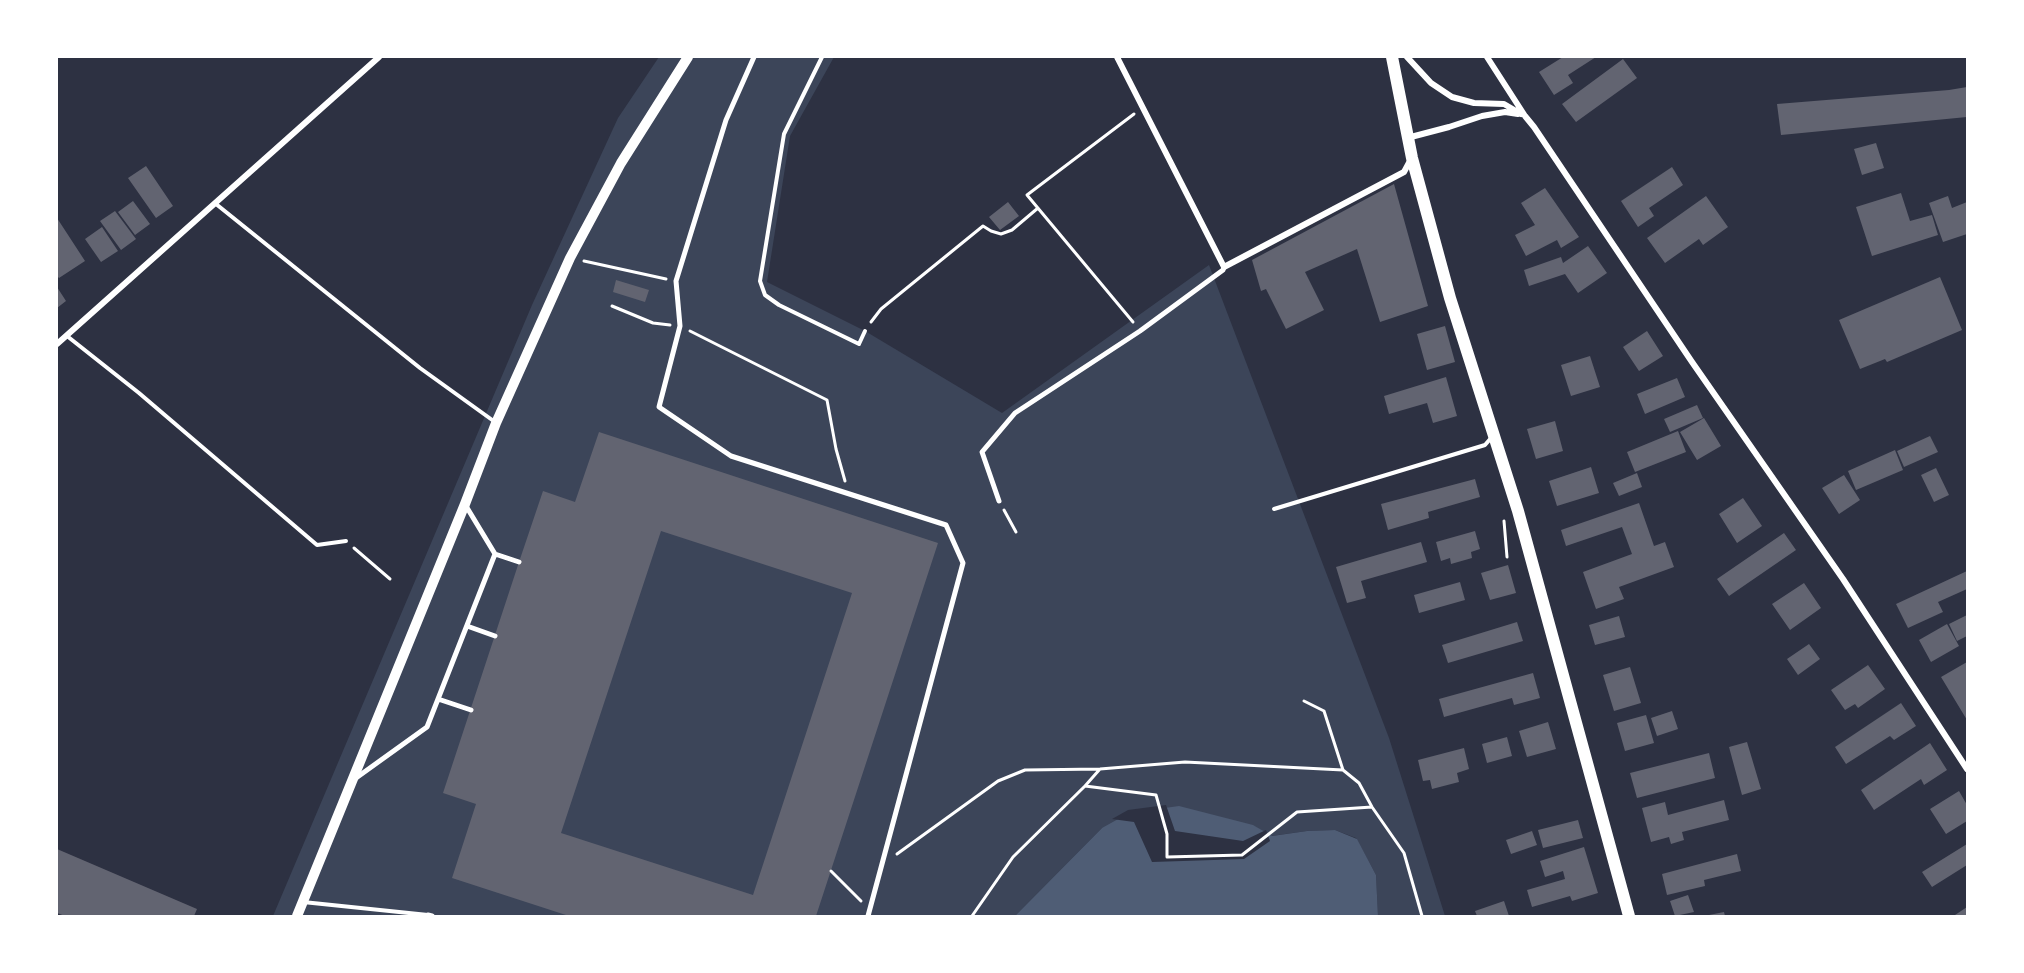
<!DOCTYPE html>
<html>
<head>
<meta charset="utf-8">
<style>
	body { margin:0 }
	#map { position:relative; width:2024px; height:973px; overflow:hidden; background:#2d3142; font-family:"Playfair Display",serif }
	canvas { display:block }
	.frame { position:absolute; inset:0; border:58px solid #fff; pointer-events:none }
</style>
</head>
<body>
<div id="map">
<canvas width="2024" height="973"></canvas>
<div class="frame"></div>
</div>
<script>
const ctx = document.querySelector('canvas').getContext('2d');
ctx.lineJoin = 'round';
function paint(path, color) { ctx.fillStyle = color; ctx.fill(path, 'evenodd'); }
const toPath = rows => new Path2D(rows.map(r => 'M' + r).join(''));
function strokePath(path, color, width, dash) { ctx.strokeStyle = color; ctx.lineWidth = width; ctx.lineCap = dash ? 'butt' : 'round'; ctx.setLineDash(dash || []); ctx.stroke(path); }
paint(toPath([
	[659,57,834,57,790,136,767,282,865,331,1002,413,1209,265,1389,738,1445,916,1378,916,1376,875,1356,838,1335,830,1307,831,1271,836,1252,825,1102,828,1015,916,273,916,532,305,618,118]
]), '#3c4559');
paint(toPath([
	[1179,806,1253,825,1272,836,1307,831,1335,830,1357,839,1376,875,1378,916,1015,916,1102,828,1129,813]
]), '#4f5d75');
paint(toPath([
	[1166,805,1175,831,1243,841,1266,830,1270,841,1244,859,1152,862,1134,822,1112,819,1128,810]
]), '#2d3142');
paint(toPath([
	[1563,57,1596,57,1568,75,1573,83,1554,95,1539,72],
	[1623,59,1637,78,1576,122,1562,104],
	[1967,87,1967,117,1781,135,1777,104,1949,90],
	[1876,143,1884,168,1862,175,1854,149],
	[146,166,173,206,156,218,128,178],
	[1672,167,1683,185,1649,208,1654,216,1638,227,1621,201],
	[1394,184,1428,306,1380,322,1357,249,1305,272,1324,310,1286,329,1266,289,1261,291,1252,260],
	[1545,188,1579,237,1561,248,1557,240,1526,256,1515,235,1535,225,1521,203],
	[1901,193,1910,221,1932,215,1938,235,1872,256,1856,207],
	[1706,196,1728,227,1703,245,1699,239,1665,263,1647,238],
	[1948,196,1952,208,1967,202,1967,234,1943,242,1929,203],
	[133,201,150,224,135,235,118,212],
	[1008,202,1019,216,1000,230,989,217],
	[115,211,136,239,121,250,100,221],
	[57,218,85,261,59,278,57,276],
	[102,227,118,251,101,262,85,239],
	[1588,246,1607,273,1578,293,1565,274,1529,286,1524,270,1561,257,1563,263],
	[1940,277,1962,330,1887,362,1885,359,1860,369,1839,320],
	[616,280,649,290,645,302,613,292],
	[57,287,66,301,57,308],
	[1445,326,1455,362,1427,370,1417,334],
	[1647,331,1663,356,1639,371,1623,347],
	[1590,356,1600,387,1571,396,1561,365],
	[1446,377,1457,416,1433,423,1427,403,1389,414,1384,396],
	[1677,378,1685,397,1645,414,1637,394],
	[1697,405,1703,418,1670,432,1664,419],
	[1704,418,1721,446,1697,460,1680,432],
	[1555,421,1563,451,1536,459,1527,429],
	[1678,431,1686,452,1635,472,1627,452],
	[599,432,938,543,816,916,569,916,452,878,476,804,443,793,519,562,543,491,575,502],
	[661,531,852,593,753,895,561,833],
	[1930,436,1938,452,1904,467,1897,451],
	[1895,450,1903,470,1856,490,1848,471],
	[1591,467,1599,493,1557,506,1549,481],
	[1936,468,1949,495,1934,502,1921,475],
	[1637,473,1642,487,1619,496,1613,483],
	[1844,475,1860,500,1839,514,1822,488],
	[1475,479,1480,497,1428,512,1429,518,1388,530,1381,504],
	[1743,498,1762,526,1737,543,1719,514],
	[1639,503,1654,546,1665,542,1674,567,1619,587,1624,599,1596,609,1583,572,1632,554,1622,527,1566,546,1561,530],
	[1475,531,1480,549,1471,552,1472,558,1451,564,1450,558,1441,561,1436,542],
	[1784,533,1796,550,1729,596,1717,579],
	[1421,542,1427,562,1361,581,1366,598,1347,603,1336,567],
	[1508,565,1516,593,1490,600,1481,573],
	[1967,571,1967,589,1938,602,1943,612,1908,628,1896,604],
	[1460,582,1465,600,1419,613,1414,595],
	[1804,583,1821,608,1790,630,1772,604],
	[1967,615,1967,636,1957,641,1949,624],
	[1619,616,1625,637,1595,645,1589,625],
	[1517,622,1523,641,1448,663,1442,645],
	[1947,624,1959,646,1931,662,1919,640],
	[1809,644,1820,659,1798,675,1787,659],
	[1967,662,1967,720,1941,677],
	[1868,665,1885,689,1858,708,1855,704,1845,710,1831,690],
	[1630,667,1641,703,1614,711,1603,675],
	[1533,673,1540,698,1514,705,1512,698,1444,717,1439,699],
	[1901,703,1916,726,1894,740,1890,736,1846,764,1835,747],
	[1672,711,1678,729,1657,736,1651,718],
	[1646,715,1654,743,1625,751,1617,723],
	[1548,722,1556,749,1527,757,1519,731],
	[1507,737,1512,756,1487,763,1482,744],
	[1747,742,1761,789,1742,795,1729,747],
	[1930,743,1947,770,1924,785,1921,779,1874,810,1861,790],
	[1464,748,1469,769,1457,773,1459,782,1432,789,1430,780,1423,781,1418,760],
	[1709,753,1715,778,1637,798,1630,773],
	[1959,791,1967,805,1967,821,1946,834,1930,809],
	[1724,800,1729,820,1682,832,1684,840,1671,844,1669,837,1651,842,1642,808,1665,802,1668,815],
	[1578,820,1583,838,1543,848,1538,830],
	[1532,831,1537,845,1511,854,1506,840],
	[1967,844,1967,865,1932,887,1922,872],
	[1584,847,1598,893,1572,901,1570,896,1532,907,1527,890,1565,879,1563,871,1545,877,1540,861],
	[57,849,197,909,194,916,65,916,57,913],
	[1737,854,1741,871,1704,880,1705,886,1667,895,1662,874],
	[1688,895,1694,912,1675,916,1670,901],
	[1504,901,1509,916,1477,916,1475,911],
	[1967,907,1967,916,1956,916,1955,915],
	[1724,912,1725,916,1710,916,1709,915]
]), '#626471');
strokePath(toPath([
	[584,261,666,279],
	[612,306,653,323,670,325],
	[871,322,881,309,983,226,991,231,1001,234,1012,230,1038,208],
	[1133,322,1027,195,1134,114],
	[690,331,827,400,836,449,845,481],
	[1004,510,1016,532],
	[1504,521,1507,557],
	[354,548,390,579],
	[1304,701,1324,711,1343,770,1359,783,1372,807,1404,853,1422,916],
	[1085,786,1156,795,1167,834,1167,857,1242,855,1297,812,1372,807],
	[897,854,998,781,1025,770,1100,769,1185,762,1343,770],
	[831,871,861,901],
	[972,916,1013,857,1085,786,1100,769]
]), '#fff', 3);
strokePath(toPath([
	[822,57,784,134,760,281,765,295,779,305,859,344,865,331],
	[216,204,420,368,495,422],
	[67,336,139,393,317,545,346,541],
	[1274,509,1485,445,1491,438],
	[303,902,428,915]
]), '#fff', 4);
strokePath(toPath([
	[754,57,726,120,676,281,680,326,659,407,731,456,946,525,963,563,868,916],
	[999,501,982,452,1015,413,1140,331,1223,270,1224,267],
	[495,554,519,562],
	[467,626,495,636],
	[438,699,471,710],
	[356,778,427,727,438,699,495,554,466,506],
	[428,915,432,916]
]), '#fff', 5);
strokePath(toPath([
	[1117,57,1224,267,1404,172,1411,159],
	[1407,57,1431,83,1452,97,1474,103,1504,104,1521,114],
	[1487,57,1525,116,1534,127,1692,362,1843,579,1967,769],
	[1407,138,1449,127,1482,116,1505,112,1518,114],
	[57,344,379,57]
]), '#fff', 6);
strokePath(toPath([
	[297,916,465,504,496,423,570,258,621,163,688,57]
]), '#fff', 10);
strokePath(toPath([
	[1392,57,1412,158,1450,298,1518,511,1629,916]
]), '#fff', 12);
</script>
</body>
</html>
